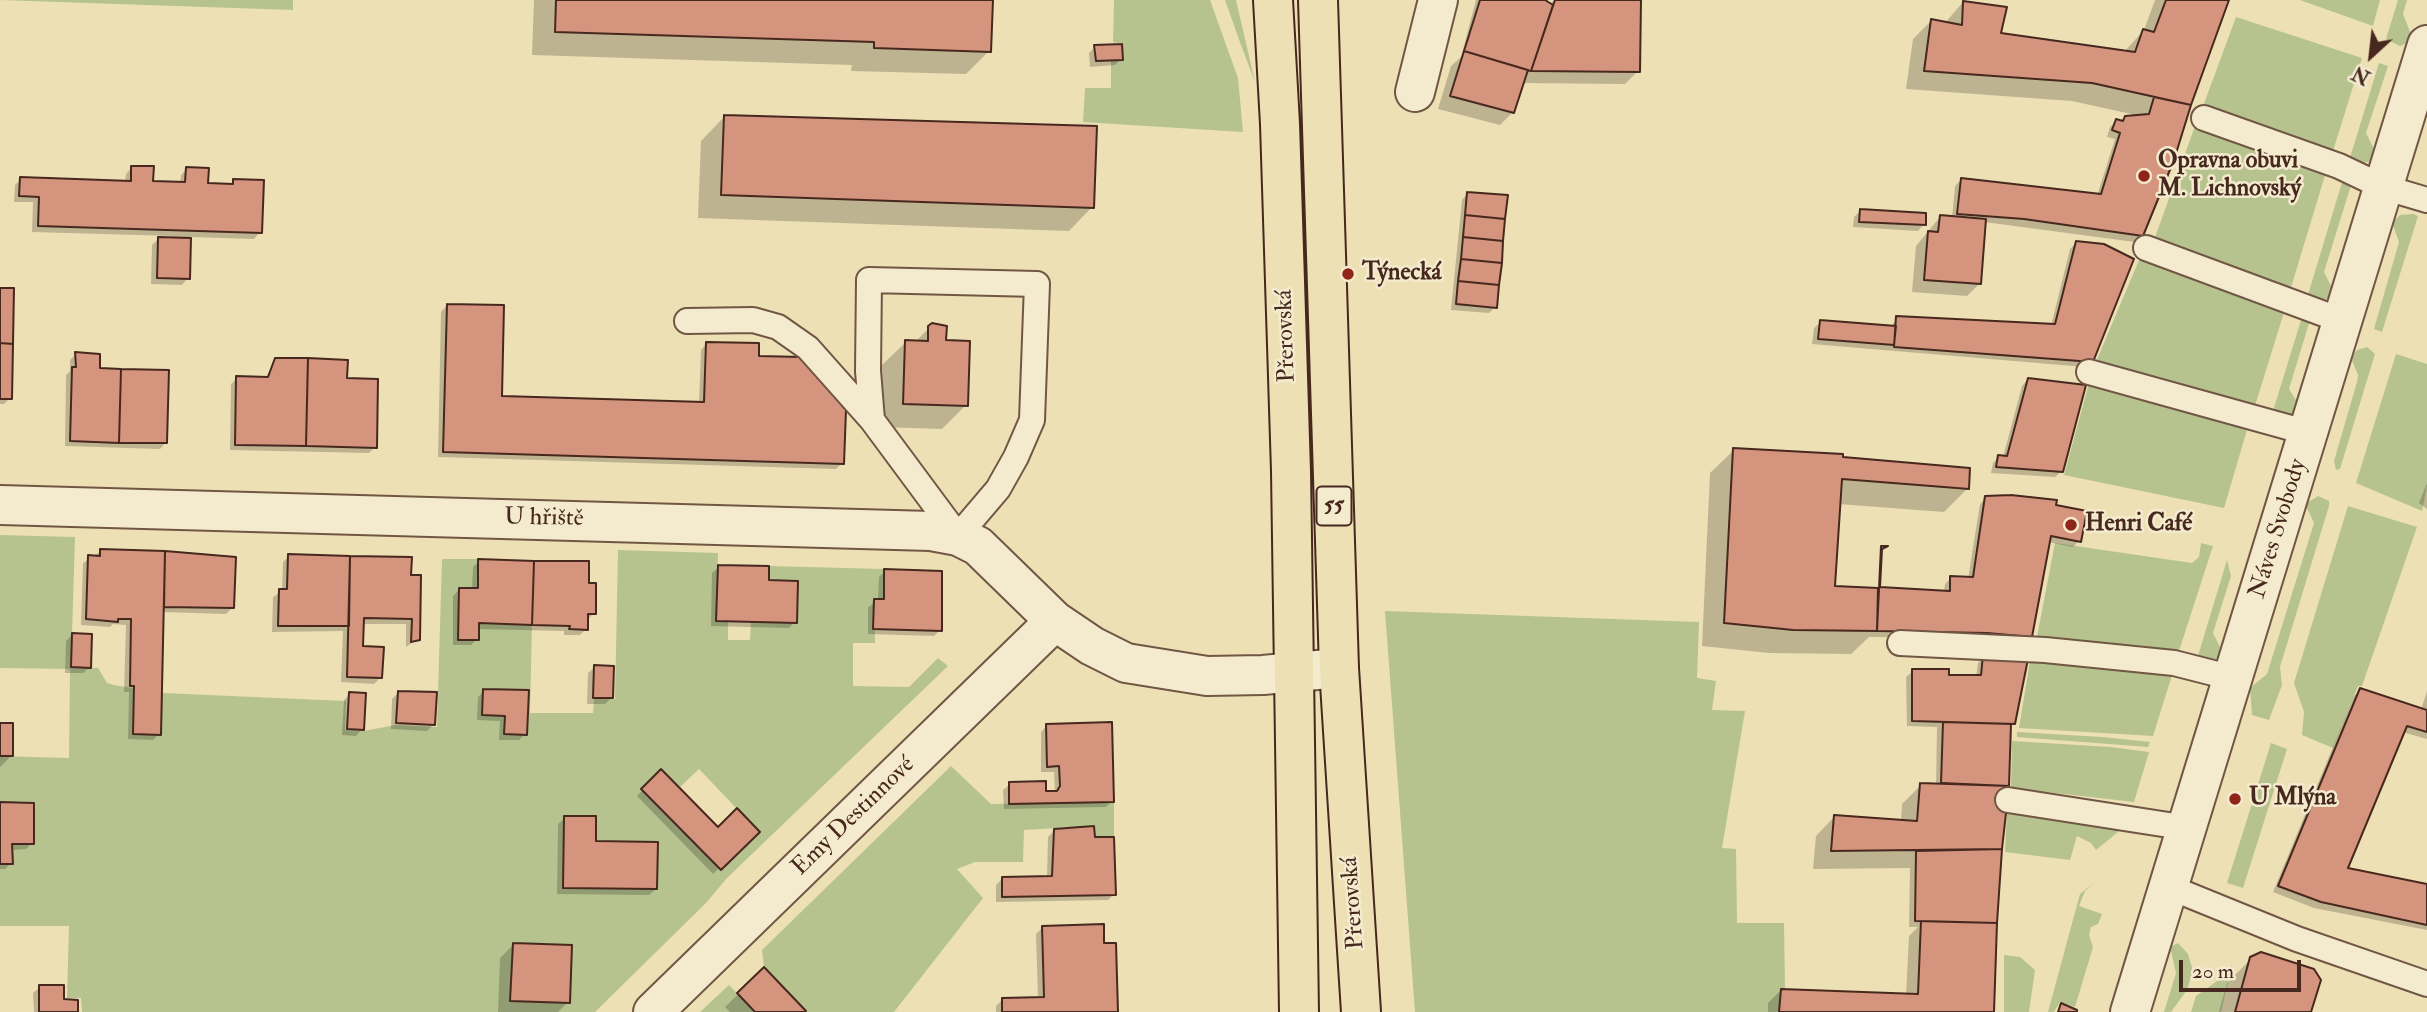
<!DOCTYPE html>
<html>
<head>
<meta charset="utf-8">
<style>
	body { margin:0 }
	#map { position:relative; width:2427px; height:1012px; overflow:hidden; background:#eee0b5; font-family:"IM FELL Double Pica",serif }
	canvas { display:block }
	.north { position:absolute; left:2336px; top:21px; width:70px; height:70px; -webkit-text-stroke:5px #f4ebcf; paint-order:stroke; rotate:207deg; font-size:19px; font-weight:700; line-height:28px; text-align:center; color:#47281e }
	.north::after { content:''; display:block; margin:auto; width:24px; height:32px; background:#47281e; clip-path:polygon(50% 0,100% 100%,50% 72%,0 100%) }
	.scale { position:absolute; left:2179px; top:960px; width:122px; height:32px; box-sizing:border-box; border:4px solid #47281e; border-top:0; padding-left:9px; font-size:21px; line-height:24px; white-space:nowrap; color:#47281e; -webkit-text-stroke:5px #f4ebcf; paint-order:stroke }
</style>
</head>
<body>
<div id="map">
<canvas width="2427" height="1012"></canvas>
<div class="north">N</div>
<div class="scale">20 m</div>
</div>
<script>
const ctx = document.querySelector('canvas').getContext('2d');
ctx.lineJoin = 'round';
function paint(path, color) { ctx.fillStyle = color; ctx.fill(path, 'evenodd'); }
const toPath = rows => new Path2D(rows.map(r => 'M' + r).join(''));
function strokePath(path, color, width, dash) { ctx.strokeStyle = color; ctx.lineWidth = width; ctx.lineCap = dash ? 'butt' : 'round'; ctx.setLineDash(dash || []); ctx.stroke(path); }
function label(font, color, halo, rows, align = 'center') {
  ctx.font = font + ' "IM FELL Double Pica",serif'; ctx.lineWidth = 5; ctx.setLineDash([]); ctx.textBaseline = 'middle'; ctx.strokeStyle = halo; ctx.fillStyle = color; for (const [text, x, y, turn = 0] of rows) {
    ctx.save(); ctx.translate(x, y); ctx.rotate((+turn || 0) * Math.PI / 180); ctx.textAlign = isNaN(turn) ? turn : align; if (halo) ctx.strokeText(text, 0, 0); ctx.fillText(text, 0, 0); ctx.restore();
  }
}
paint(toPath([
	[0,0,293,0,293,10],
	[1114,0,1210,0,1238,78,1243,132,1083,122,1085,88,1111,88,1111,61,1122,61,1122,44,1113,42],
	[1225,0,1236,0,1255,82,1241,45],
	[2300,0,2380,0,2373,26],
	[2398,0,2407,0,2403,14,2411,34,2405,44,2400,46,2386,39],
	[2236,17,2362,58,2332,154,2202,109],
	[2379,63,2388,66,2366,133,2375,151,2369,162,2358,163,2349,161],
	[2195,126,2326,172,2289,294,2153,243],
	[2343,179,2352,182,2324,272,2332,288,2331,294,2323,302,2307,298],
	[2413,214,2418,216,2382,332,2374,329,2399,242,2392,223,2400,215],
	[2142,253,2285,309,2254,409,2093,369],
	[2302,317,2310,320,2289,389,2297,402,2292,414,2287,415,2273,411],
	[2367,347,2375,354,2340,469,2336,470,2334,461,2357,382,2358,375,2351,358,2357,350],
	[2396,354,2427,364,2427,486,2422,511,2356,483],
	[2089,383,2249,423,2224,508,2064,475],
	[2318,496,2329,501,2329,506,2280,667,2282,685,2269,720,2252,715,2250,688,2267,674,2314,523,2305,504],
	[2348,506,2417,527,2362,686,2358,686,2333,748,2302,735,2304,712,2294,683],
	[0,535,75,537,71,667,98,668,107,683,114,685,162,693,346,701,345,730,363,731,396,725,437,727,442,559,478,559,478,588,459,588,459,639,479,623,532,625,530,713,593,713,594,699,615,699,618,550,718,553,716,620,728,621,728,640,750,640,751,622,797,623,798,581,769,580,769,566,884,569,884,599,874,600,875,643,853,643,853,686,909,687,938,658,948,666,727,878,706,903,595,1012,82,1012,81,998,67,998,69,926,0,926,0,756,69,758,70,669,0,668],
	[699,769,759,832,720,869,679,788],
	[2055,543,2192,563,2199,557,2201,543,2213,546,2178,654,2036,642],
	[2227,560,2231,576,2213,633,2222,651,2219,657,2211,662,2197,659],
	[1385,611,1699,622,1697,678,1716,681,1712,710,1745,711,1722,848,1736,849,1737,923,1784,923,1785,989,1781,990,1779,1012,1415,1012],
	[2031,655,2173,672,2153,736,2019,728],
	[2017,732,2102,737,2150,742,2148,747,2017,737],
	[2012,741,2111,747,2149,752,2134,802,2011,788],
	[2271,743,2287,749,2243,888,2227,883],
	[951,766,991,804,1114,802,1114,837,1095,837,1094,826,1024,830,1023,862,975,862,957,869,983,898,894,1012,805,1012,764,967,762,950],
	[2007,811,2124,827,2096,850,2091,843,2077,836,2070,860,2005,852],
	[2095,882,2085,891,2079,906,2102,914,2098,924,2091,927,2089,935,2093,947,2075,1007,2060,1002,2054,1012,2048,1012,2080,894],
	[2178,943,2188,954,2193,971,2187,990,2171,1012,2164,1012,2176,973,2170,947],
	[2004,955,2020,957,2035,970,2029,1012,2004,1012],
	[2232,965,2221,1012,2191,1012,2196,996,2220,979],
	[729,985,755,1012,700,1012]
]), '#b6c38f');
paint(toPath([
	[534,0,991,0,989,51,966,74,851,71,852,65,532,55],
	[1476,0,1544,0,1549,5,1554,0,1639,0,1638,71,1625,84,1522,83,1513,112,1500,125,1438,109,1451,66,1461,57],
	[2155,0,2227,0,2173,159,2141,235,2135,242,1984,222,1980,283,1967,296,1912,292,1916,246,1940,217,1952,218,1955,186,1961,180,2097,196,2115,139,2107,137,2110,127,2116,121,2122,123,2140,116,2072,101,1906,89,1913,39,1931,21,1945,23,1963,2,1999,35,2124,52,2144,30],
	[1095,47,1121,59,1115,65,1090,67,1089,53],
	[724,117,1092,207,1069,231,698,218,701,141],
	[132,167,151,183,180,184,181,175,187,169,206,185,229,186,234,181,260,232,254,239,189,237,188,278,182,285,151,284,152,245,158,239,172,240,172,236,32,232,33,202,14,202,15,185,21,179,125,182,126,174],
	[1468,193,1495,307,1489,313,1451,310,1462,200],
	[1860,211,1924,224,1918,231,1853,227,1854,217],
	[2077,242,2085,367,1812,344,1814,328,1821,322,1890,328,1897,318,1949,322,1953,319,2051,326,2070,249],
	[0,290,10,398,4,404,0,404],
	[447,305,500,398,699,403,701,350,707,343,757,358,842,463,836,469,438,457,441,312],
	[943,325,944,342,966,405,942,429,880,427,882,365,906,342,915,342,929,328],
	[76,354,98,370,166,442,160,449,65,446,66,375,70,371,70,360],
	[276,360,346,380,375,447,369,453,230,450,231,384,237,378,265,379],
	[2028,379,2062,471,2055,477,1991,473,1993,463,1999,457,2003,457,2022,386],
	[1734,450,1841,459,1967,489,1944,512,1838,504,1833,587,1944,592,1945,584,1951,578,1968,579,1980,504,1986,498,2054,507,2079,541,2073,547,2048,542,2030,636,2024,642,1980,638,1869,637,1851,654,1769,653,1702,646,1710,473],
	[2427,483,2427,509,2419,503],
	[101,551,213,555,233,607,226,614,162,612,159,734,153,740,128,739,129,692,124,692,126,625,113,624,110,627,81,625,83,563],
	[289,556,409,577,418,639,406,647,406,624,362,624,361,648,381,677,374,684,341,682,343,631,272,632,273,597,282,591,283,562],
	[479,561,594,613,588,619,586,629,580,635,564,635,564,631,477,629,477,639,471,645,453,645,453,596,460,589,472,590,473,567],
	[719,567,767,582,795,622,789,628,711,626,712,573],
	[885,571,940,630,934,636,868,634,868,607,878,601,879,577],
	[72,635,90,667,83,673,65,673,66,641],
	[1984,657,2013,723,2009,728,1992,1012,1768,1012,1768,1003,1781,990,1906,996,1909,936,1918,927,1909,927,1910,868,1813,869,1816,836,1834,817,1901,821,1902,804,1921,785,1936,785,1937,727,1907,726,1906,677,1913,671,1947,677,1976,677,1978,663],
	[595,667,611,698,605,704,587,704,588,673],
	[2360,690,2421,710,2427,691,2427,739,2402,732,2345,869,2427,886,2427,930,2314,908,2273,892,2354,696],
	[484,691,525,734,519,740,499,740,500,721,477,720,478,697],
	[398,693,434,724,427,731,391,729,392,699],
	[350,694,362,729,356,736,342,735,344,700],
	[0,725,11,756,0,767],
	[1047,725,1112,801,1106,807,1004,809,1003,790,1010,784,1055,793,1054,772,1041,772,1041,732],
	[661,771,718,829,757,832,713,874,637,796],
	[0,804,32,843,26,849,11,850,11,863,5,869,0,869],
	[565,818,594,843,656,889,649,895,557,894,558,824],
	[1055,830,1093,838,1114,894,1108,900,996,902,996,885,1002,879,1047,878,1048,837],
	[1042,928,1103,945,1116,1012,996,1012,996,1006,1002,1000,1038,999,1036,934],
	[513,945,568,1002,558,1012,498,1012,500,958],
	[2251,959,2309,1012,2219,1012,2227,983],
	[764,969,802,1012,730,1012,725,1007],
	[40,987,63,1001,77,1012,34,1012,33,993]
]), '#0003');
const building = toPath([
	[556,0,993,0,991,52,874,48,874,42,555,32,556,0],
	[1480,0,1545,0,1553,5,1531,71,1464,51,1480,0],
	[1555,0,1641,0,1640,72,1531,71,1555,0],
	[2166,0,2229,0,2191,105,2092,83,1924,71,1931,19,1962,25,1963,1,2007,7,2001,33,2135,52,2143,29,2154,32,2166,0],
	[1122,44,1123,60,1096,61,1094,45,1122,44],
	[1464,51,1528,70,1514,113,1450,96,1464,51],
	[2154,97,2191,105,2174,160,2143,236,2024,219,1957,214,1961,178,2101,194,2120,133,2112,130,2116,119,2123,121,2125,116,2149,114,2154,97],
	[724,115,1097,126,1094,208,721,195,724,115],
	[131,166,154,166,153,181,185,182,186,167,209,168,208,183,233,184,233,179,264,180,262,233,38,226,39,197,19,196,20,177,131,181,131,166],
	[1467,192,1508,195,1505,219,1465,215,1467,192],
	[1860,209,1926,213,1926,225,1859,222,1860,209],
	[1465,215,1505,219,1503,241,1463,237,1465,215],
	[1940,215,1986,219,1981,284,1924,280,1928,231,1938,232,1940,215],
	[158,237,191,238,190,279,157,278,158,237],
	[1463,237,1503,241,1502,263,1461,259,1463,237],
	[2076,241,2104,244,2134,259,2093,362,1894,347,1896,316,2055,324,2076,241],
	[1461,259,1502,263,1499,285,1458,281,1461,259],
	[1458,281,1499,285,1497,308,1456,304,1458,281],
	[0,288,14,288,13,344,0,343,0,288],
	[447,304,504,305,502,396,704,402,706,342,759,343,759,356,802,357,846,410,844,464,443,452,447,304],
	[1820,320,1896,326,1894,345,1818,339,1820,320],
	[932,323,947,326,946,340,970,341,968,406,903,404,905,340,928,341,928,326,932,323],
	[0,343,13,344,12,399,0,399,0,343],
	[75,352,100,354,100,368,121,369,119,443,70,441,72,367,76,367,75,352],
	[275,358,308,358,306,446,235,445,236,376,268,377,275,358],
	[308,358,348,360,347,378,378,379,377,448,306,446,308,358],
	[121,369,169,370,167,443,119,443,121,369],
	[2028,378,2086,385,2063,472,1996,467,1998,455,2007,456,2028,378],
	[1733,448,1843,454,1843,457,1970,468,1969,489,1842,479,1835,586,1878,588,1877,631,1793,630,1724,623,1733,448],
	[2011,495,2057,500,2056,505,2087,511,2081,542,2051,536,2032,637,1987,633,1877,631,1881,546,1888,546,1882,549,1880,587,1950,591,1950,576,1973,577,1985,496,2011,495],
	[100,549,165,551,161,735,133,734,134,686,130,686,131,619,118,619,118,622,86,619,88,555,100,556,100,549],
	[165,551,236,557,234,608,164,607,165,551],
	[288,554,350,556,349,626,278,626,279,589,287,589,288,554],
	[350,556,412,557,411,575,421,575,420,640,411,642,412,619,364,618,363,646,384,647,382,678,347,677,350,556],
	[478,559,534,561,532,625,479,623,479,640,458,640,459,588,478,588,478,559],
	[534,561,589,561,589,583,596,583,596,614,588,614,588,630,569,629,570,626,532,625,534,561],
	[718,565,769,566,769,580,798,581,797,623,716,621,718,565],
	[884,569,942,571,942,631,873,629,874,599,884,599,884,569],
	[72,633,92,634,91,668,71,667,72,633],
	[1983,655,2028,659,2015,724,1912,721,1912,669,1949,669,1949,675,1981,675,1983,655],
	[594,665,614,666,613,698,593,698,594,665],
	[2360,688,2427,710,2427,732,2407,726,2348,868,2427,884,2427,925,2321,902,2278,886,2360,688],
	[483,689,529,690,527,735,504,734,505,716,482,715,483,689],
	[398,691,437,692,435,725,396,723,398,691],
	[349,692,366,693,364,730,347,729,349,692],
	[1112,722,1114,802,1009,804,1009,782,1046,781,1046,791,1057,791,1060,786,1059,766,1047,767,1046,724,1112,722],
	[1943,722,2011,724,2009,786,1941,783,1943,722],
	[0,723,13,723,13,756,0,756,0,723],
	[661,769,718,827,737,808,760,832,721,870,641,789,661,769],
	[1920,783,2009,786,2002,849,1831,851,1834,815,1917,821,1920,783],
	[0,802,34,803,34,844,12,844,13,864,0,864,0,802],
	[564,816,596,816,596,841,658,842,657,889,563,888,564,816],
	[1094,826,1095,837,1114,837,1116,895,1002,897,1002,877,1052,876,1054,829,1094,826],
	[2002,849,1997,923,1915,921,1916,851,2002,849],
	[1921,921,1997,923,1994,1012,1779,1012,1781,989,1918,994,1921,921],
	[1104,924,1104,943,1116,943,1118,1012,1002,1012,1002,998,1044,997,1042,926,1104,924],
	[513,943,572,945,570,1003,510,1001,513,943],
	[2261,952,2314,969,2321,980,2311,1012,2235,1012,2250,957,2261,952],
	[764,967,806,1011,805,1012,755,1012,737,993,764,967],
	[39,985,64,985,64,999,78,1000,78,1012,39,1012,39,985],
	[2061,1003,2077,1010,2077,1012,2058,1012,2061,1003]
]);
paint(building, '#d4947d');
strokePath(building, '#47281e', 2);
const service = toPath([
	[2204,118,2339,166,2383,187,2427,200],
	[2146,248,2343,321],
	[869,280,1037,284,1032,420,1016,457,998,489,958,536,872,420,868,371,869,280],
	[687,321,753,320,778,327,808,348,872,420],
	[2089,372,2309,433],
	[1900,643,2045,650,2174,663,2233,678],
	[2008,800,2188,828],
	[2169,887,2297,939,2427,984]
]);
const minor = toPath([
	[1415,92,1438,0],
	[0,505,931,531,958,536,978,546,1055,621,1092,646,1126,663,1207,676,1263,675,1339,668],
	[653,1012,1055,621],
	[2130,1012,2427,45]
]);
const primary = toPath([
	[1273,0,1280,124,1291,471,1299,1012],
	[1318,0,1339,668,1361,1012]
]);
strokePath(service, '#715644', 28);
strokePath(minor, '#715644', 42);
strokePath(primary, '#47281e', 42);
strokePath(service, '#f4ebcf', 24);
strokePath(minor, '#f4ebcf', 38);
strokePath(primary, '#eee0b5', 38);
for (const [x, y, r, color] of [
	[2144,176,7,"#8f2418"],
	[1348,274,7,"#8f2418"],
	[2071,525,7,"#8f2418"],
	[2235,799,7,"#8f2418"]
]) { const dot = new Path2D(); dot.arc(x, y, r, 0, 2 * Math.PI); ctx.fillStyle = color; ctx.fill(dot); strokePath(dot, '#f4ebcf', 2.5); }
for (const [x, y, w] of [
	[1334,506,35]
]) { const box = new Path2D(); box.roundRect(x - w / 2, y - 19.5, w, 39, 5); ctx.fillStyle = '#f4ebcf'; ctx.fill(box); strokePath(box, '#47281e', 2); }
label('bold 23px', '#47281e', null, [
	["55",1334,506]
]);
label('bold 24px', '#47281e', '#f4ebcf', [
	["Opravna obuvi",2158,162],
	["M. Lichnovský",2158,190],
	["Týnecká",1362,274],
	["Henri Café",2085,525],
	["U Mlýna",2249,799]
], 'left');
label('24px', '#47281e', '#f4ebcf', [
	["Přerovská",1287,336,-92],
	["U hřiště",544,519,1],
	["Náves Svobody",2279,529,-73],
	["Emy Destinnové",854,817,-44],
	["Přerovská",1354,903,-94]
]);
</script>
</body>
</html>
